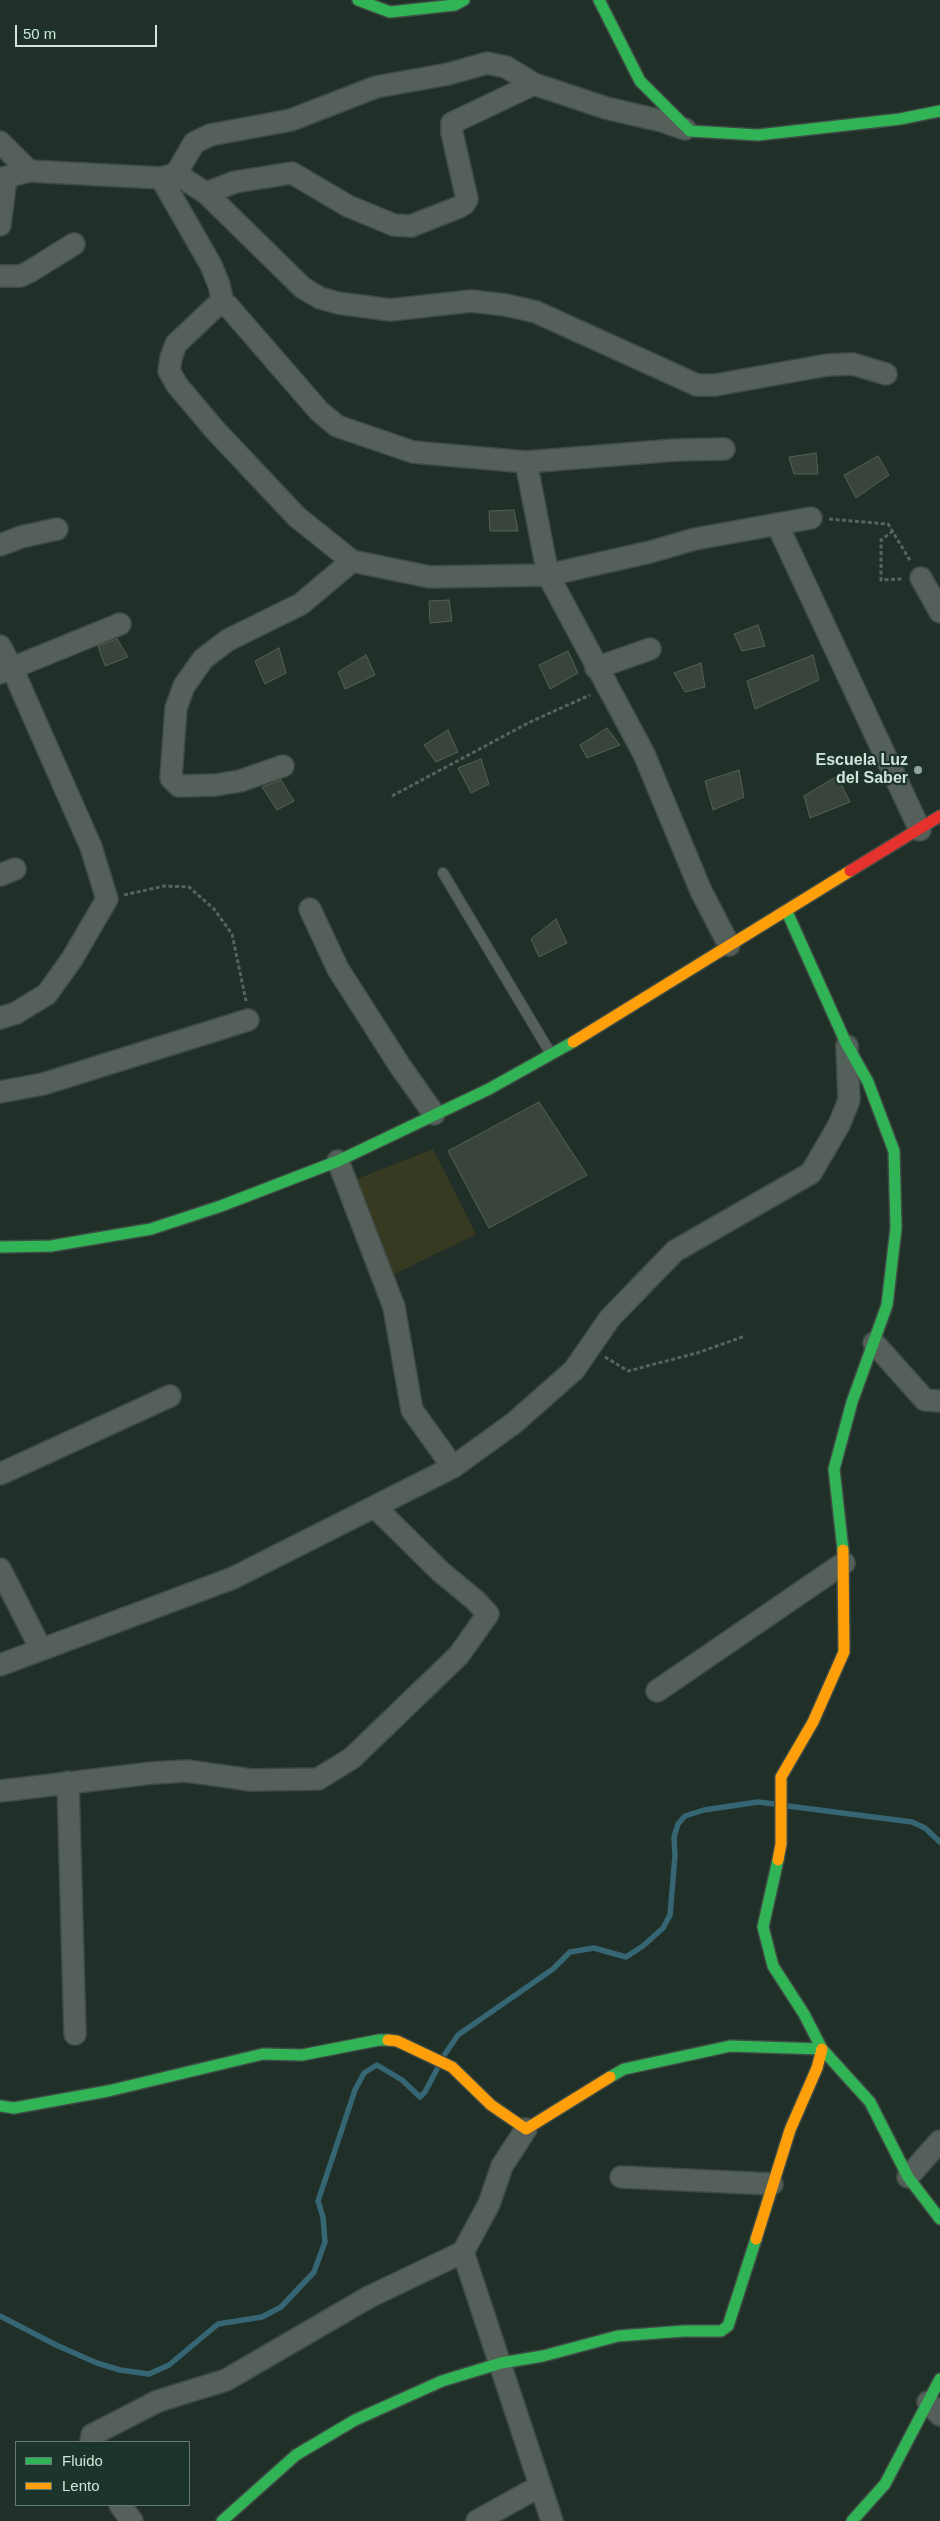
<!DOCTYPE html>
<html>
<head>
<meta charset="utf-8">
<style>
	body { margin:0 }
	#map { position:relative; width:940px; height:2521px; overflow:hidden; background:#212f29; font-family:Helvetica,sans-serif }
	canvas { display:block }
	.legend { position:absolute; left:15px; top:2441px; width:175px; height:65px; box-sizing:border-box; background:#1b352a; border:1px solid #657b71; margin:0; padding:6px 9px; list-style:none; font-size:15px; color:#d3e3db }
	.legend li { display:flex; align-items:center; gap:10px; height:25px }
	.legend b { width:25px; border:1px solid #657b71 }
	.scale { position:absolute; left:15px; top:25px; width:142px; height:22px; box-sizing:border-box; border:2px solid #d3e3db; border-top:0; padding-left:6px; font-size:15px; line-height:18px; white-space:nowrap; color:#d3e3db; -webkit-text-stroke:4px #1b352a; paint-order:stroke }
</style>
</head>
<body>
<div id="map">
<canvas width="940" height="2521"></canvas>
<ul class="legend">
<li><b style="height:6px;background:#30b455"></b>Fluido</li>
<li><b style="height:6px;background:#ff9f0a"></b>Lento</li>
</ul>
<div class="scale">50 m</div>
</div>
<script>
const ctx = document.querySelector('canvas').getContext('2d');
ctx.lineJoin = 'round';
function paint(path, color) { ctx.fillStyle = color; ctx.fill(path, 'evenodd'); }
const toPath = rows => new Path2D(rows.map(r => 'M' + r).join(''));
function strokePath(path, color, width, dash) { ctx.strokeStyle = color; ctx.lineWidth = width; ctx.lineCap = dash ? 'butt' : 'round'; ctx.setLineDash(dash || []); ctx.stroke(path); }
function label(font, color, halo, rows, align = 'center') {
  ctx.font = font + ' Helvetica,sans-serif'; ctx.lineWidth = 4.5; ctx.setLineDash([]); ctx.textBaseline = 'middle'; ctx.strokeStyle = halo; ctx.fillStyle = color; for (const [text, x, y, turn = 0] of rows) {
    ctx.save(); ctx.translate(x, y); ctx.rotate((+turn || 0) * Math.PI / 180); ctx.textAlign = isNaN(turn) ? turn : align; if (halo) ctx.strokeText(text, 0, 0); ctx.fillText(text, 0, 0); ctx.restore();
  }
}
paint(toPath([
	[433,1149,476,1234,387,1278,349,1182]
]), '#373920');
strokePath(toPath([
	[788,1806,912,1822,925,1828,940,1842],
	[445,2054,458,2035,553,1969,570,1952,594,1948,626,1957,643,1946,663,1928,670,1915,675,1856,674,1837,678,1824,685,1816,704,1810,758,1802,774,1804],
	[0,2316,56,2345,97,2363,120,2370,149,2374,169,2365,218,2324,262,2317,281,2307,314,2272,325,2242,323,2217,318,2201,355,2090,364,2073,377,2065,402,2080,420,2097,425,2092,438,2067]
]), '#366673', 5.5);
const building = toPath([
	[816,453,818,474,794,474,789,457,816,453],
	[878,456,889,475,856,498,844,475,878,456],
	[514,510,518,531,490,531,489,511,514,510],
	[449,600,452,621,430,623,429,601,449,600],
	[758,625,765,646,742,651,734,634,758,625],
	[117,639,128,657,105,666,98,646,117,639],
	[279,648,286,673,265,684,255,661,279,648],
	[568,651,578,673,550,689,539,665,568,651],
	[366,655,375,675,345,689,338,672,366,655],
	[813,655,819,680,755,709,747,681,813,655],
	[701,663,705,687,685,692,674,673,701,663],
	[607,728,620,745,587,758,580,745,607,728],
	[448,730,458,752,436,762,424,745,448,730],
	[481,759,489,784,471,793,458,768,481,759],
	[739,770,744,797,713,810,705,781,739,770],
	[837,776,850,802,810,818,804,796,837,776],
	[281,780,294,801,277,810,262,787,281,780],
	[556,919,567,943,539,957,531,939,556,919],
	[539,1102,587,1175,489,1228,448,1151,539,1102]
]);
paint(building, '#39443b');
strokePath(building, '#555f57', 1);
const lane = toPath([
	[443,873,551,1054]
]);
const street = toPath([
	[0,142,29,171],
	[176,174,206,193,303,288,320,298,338,303,390,310,471,301,506,305,536,312,697,385,715,385,827,365,853,364,886,374],
	[161,178,211,265,219,285,223,304],
	[0,179,29,171,161,178,176,174,194,143,210,135,291,120,376,87,448,74,487,63,506,67,534,84,606,108,662,121,685,129],
	[206,193,235,182,292,173,348,206,394,225,411,226,459,207,464,204,467,199,452,133,452,123,534,84],
	[0,225,6,178],
	[0,276,20,276,29,272,74,244],
	[724,449,676,450,526,462,413,452,337,426,319,411,228,306,223,304,215,307,176,344,171,358,169,371,177,385,215,430,297,517,352,561,430,577,548,575,650,552,695,539,811,518],
	[526,462,548,575,644,754,701,891,729,945],
	[777,524,920,830],
	[0,545,21,537,57,529],
	[921,578,940,612],
	[0,646,12,668,91,847,107,899,72,959,47,994,16,1013,0,1018],
	[596,668,650,649],
	[0,673,120,624],
	[283,766,240,781,215,785,179,786,171,778,176,708,184,686,203,659,228,640,301,604,352,561],
	[0,875,15,869],
	[310,909,338,969,400,1066,434,1114],
	[0,1092,43,1084,248,1020],
	[338,1161,394,1307,412,1410,453,1467],
	[874,1343,925,1400,940,1401],
	[0,1474,170,1396],
	[0,1569,41,1649],
	[0,1665,233,1578,453,1467,514,1423,574,1370,610,1318,675,1251,811,1173,839,1125,849,1100,847,1046],
	[657,1691,844,1563],
	[68,1782,75,2034],
	[0,1791,152,1773,187,1771,251,1780,318,1779,352,1758,459,1655,488,1614,475,1600,441,1572,376,1508],
	[526,2129,502,2166,489,2204,463,2252,552,2521],
	[621,2177,772,2184],
	[908,2177,940,2141],
	[928,2402,940,2415],
	[91,2442,92,2435,158,2401,226,2380,369,2297,463,2252],
	[120,2505,132,2521],
	[477,2521,540,2486]
]);
const fast = toPath([
	[358,0,390,12,455,5,464,0],
	[599,0,640,81,690,131,758,135,900,119,940,111],
	[787,912,846,1043,868,1082,894,1151,896,1228,887,1305,852,1402,834,1469,843,1550],
	[0,1247,51,1246,151,1229,221,1206,338,1161,489,1089,573,1042],
	[778,1860,763,1927,773,1966,804,2014,822,2049,870,2102,908,2177,940,2219],
	[610,2077,624,2069,730,2046,822,2049],
	[0,2106,14,2108,108,2091,263,2054,302,2055,379,2040,388,2040],
	[222,2521,296,2455,355,2420,442,2381,501,2363,543,2356,618,2336,684,2331,721,2331,728,2326,756,2239],
	[852,2521,885,2484,940,2379]
]);
const slow = toPath([
	[573,1042,850,871],
	[778,1860,781,1844,781,1777,813,1722,844,1652,843,1550],
	[388,2040,397,2041,452,2067,491,2105,526,2129,610,2077],
	[756,2239,790,2130,817,2068,822,2049]
]);
const jam = toPath([
	[850,871,940,816]
]);
strokePath(lane, '#3f4b45', 12);
strokePath(street, '#3f4b45', 24);
strokePath(fast, '#3f4b45', 14);
strokePath(slow, '#3f4b45', 14);
strokePath(jam, '#3f4b45', 14);
strokePath(toPath([
	[829,519,888,524,911,562],
	[893,531,881,540,881,580,903,579],
	[392,796,530,722,590,695],
	[124,895,164,886,189,887,214,909,232,934,246,1001],
	[605,1357,628,1371,697,1353,745,1336]
]), '#58635e', 3, [4, 2.5]);
strokePath(lane, '#56605b', 10);
strokePath(street, '#56605b', 21);
strokePath(fast, '#30b455', 11);
strokePath(slow, '#ff9f0a', 11);
strokePath(jam, '#e5322d', 11);
for (const [x, y, r, color] of [
	[918,770,5,"#95a49d"]
]) { const dot = new Path2D(); dot.arc(x, y, r, 0, 2 * Math.PI); ctx.fillStyle = color; ctx.fill(dot); strokePath(dot, '#1b352a', 2); }
label('bold 16px', '#d3e3db', '#1b352a', [
	["Escuela Luz",908,761],
	["del Saber",908,779]
], 'right');
</script>
</body>
</html>
